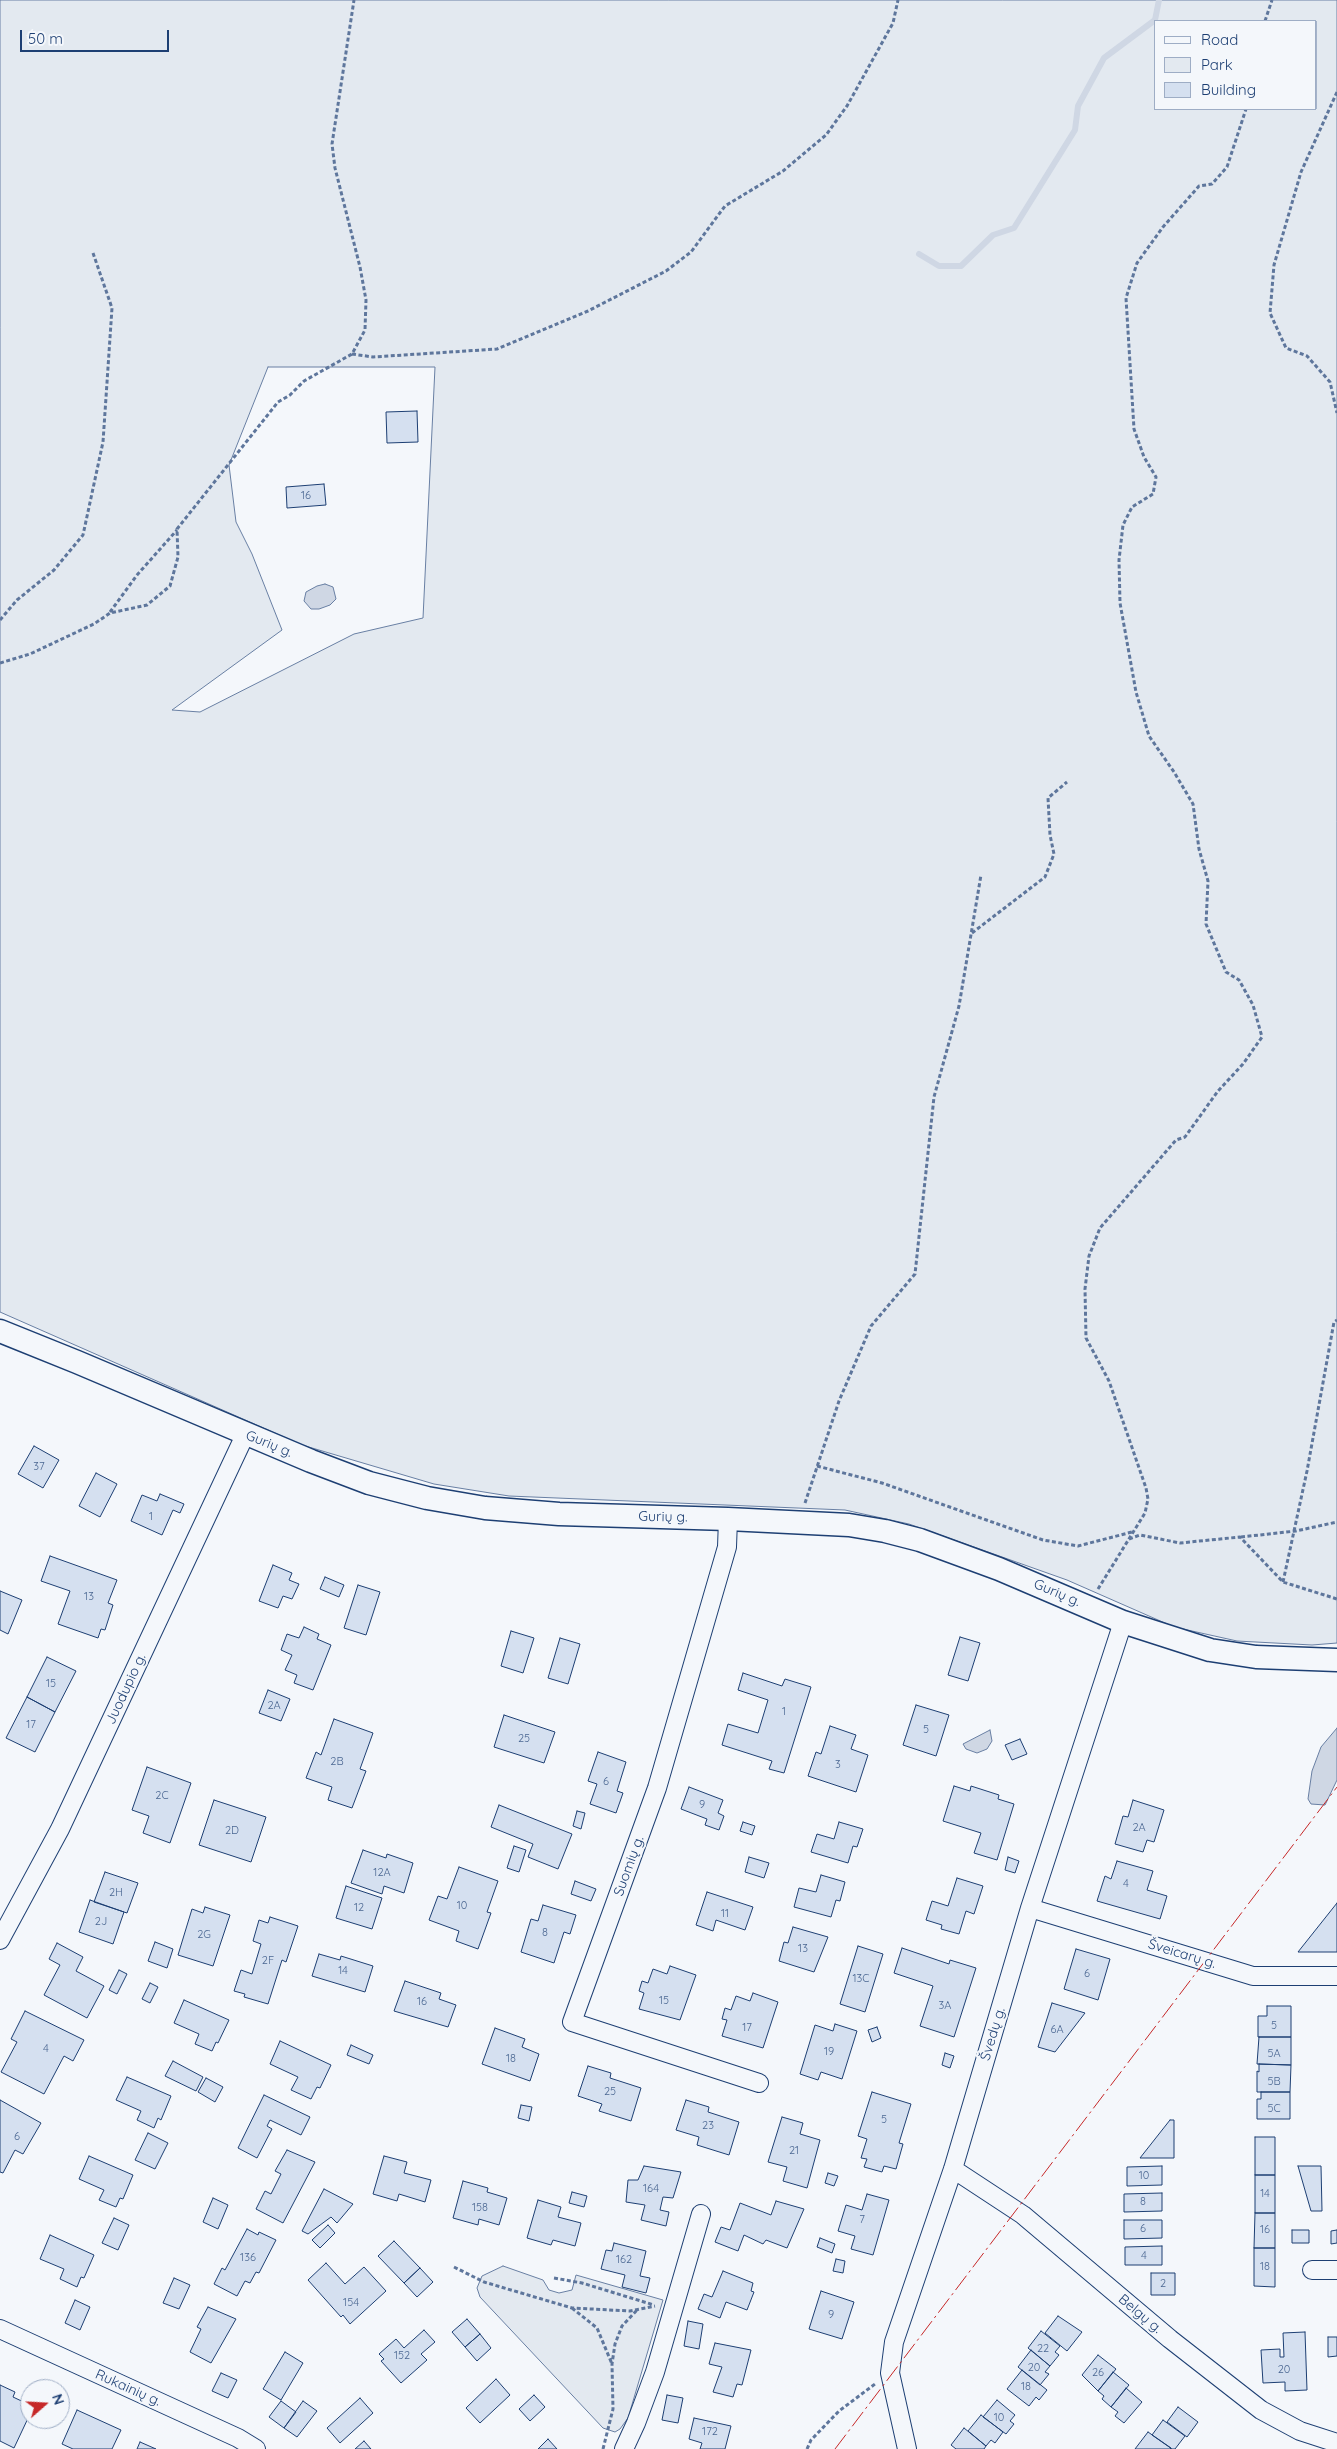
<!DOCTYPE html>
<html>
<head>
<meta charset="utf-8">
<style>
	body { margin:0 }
	#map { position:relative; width:1337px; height:2449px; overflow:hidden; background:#f4f7fb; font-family:Quicksand,sans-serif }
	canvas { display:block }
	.legend { position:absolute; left:1154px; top:20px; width:162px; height:90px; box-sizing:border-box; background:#f4f7fb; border:1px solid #9eadc5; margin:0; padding:6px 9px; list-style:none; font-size:15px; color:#1d3f73 }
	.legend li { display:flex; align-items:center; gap:10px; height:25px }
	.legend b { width:25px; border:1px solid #9eadc5 }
	.north { position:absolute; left:20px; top:2379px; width:50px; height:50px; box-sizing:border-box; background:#f4f7fb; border:1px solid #9eadc5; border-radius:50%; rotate:71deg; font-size:14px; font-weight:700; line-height:20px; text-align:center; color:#1d3f73 }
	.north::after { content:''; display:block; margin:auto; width:18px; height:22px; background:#c62828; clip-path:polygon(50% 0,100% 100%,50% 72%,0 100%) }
	.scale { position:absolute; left:20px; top:30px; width:149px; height:22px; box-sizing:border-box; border:2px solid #1d3f73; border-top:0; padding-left:6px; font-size:15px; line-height:18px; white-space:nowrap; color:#1d3f73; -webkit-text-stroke:4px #f4f7fb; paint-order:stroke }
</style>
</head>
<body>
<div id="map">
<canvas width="1337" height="2449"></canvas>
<ul class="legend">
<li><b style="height:6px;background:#f4f7fb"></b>Road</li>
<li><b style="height:14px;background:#e3e9f0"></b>Park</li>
<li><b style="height:14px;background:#d5e0f0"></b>Building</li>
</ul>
<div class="north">N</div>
<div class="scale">50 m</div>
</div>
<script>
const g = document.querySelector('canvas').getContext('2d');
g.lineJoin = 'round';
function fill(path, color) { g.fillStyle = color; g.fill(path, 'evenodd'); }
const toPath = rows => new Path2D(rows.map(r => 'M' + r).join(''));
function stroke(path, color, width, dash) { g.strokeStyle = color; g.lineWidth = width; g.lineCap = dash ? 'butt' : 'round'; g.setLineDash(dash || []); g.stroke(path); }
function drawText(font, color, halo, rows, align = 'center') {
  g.font = font + ' Quicksand,sans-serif'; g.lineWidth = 4; g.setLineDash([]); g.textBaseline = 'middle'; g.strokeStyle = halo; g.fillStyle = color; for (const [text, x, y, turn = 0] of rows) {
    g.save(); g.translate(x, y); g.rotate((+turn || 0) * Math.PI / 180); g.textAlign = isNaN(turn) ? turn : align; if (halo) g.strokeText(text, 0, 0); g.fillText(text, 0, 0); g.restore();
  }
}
const green = toPath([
	[0,0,1337,0,1337,1643,1312,1645,1237,1641,1174,1627,1067,1580,909,1524,845,1510,509,1496,434,1484,302,1445,0,1312,0,0],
	[1156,21,1316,21,1316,109,1156,109,1156,21],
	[268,367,435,367,423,618,354,634,200,712,172,710,282,630,252,554,236,522,229,465,268,367],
	[503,2266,543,2280,549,2290,559,2293,572,2290,576,2275,663,2300,628,2418,620,2429,615,2432,603,2428,480,2297,477,2288,482,2276,503,2266]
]);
const water = toPath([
	[325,584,333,587,336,599,330,605,319,609,311,609,304,601,306,592,317,586,325,584],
	[1337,1728,1337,1780,1325,1805,1311,1804,1308,1799,1312,1771,1321,1747,1337,1728],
	[990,1730,992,1741,987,1749,977,1753,966,1749,963,1744,990,1730]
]);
const stream = toPath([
	[919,254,939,266,961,266,993,235,1014,228,1075,130,1078,106,1104,58,1155,20,1159,0]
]);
const building = toPath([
	[417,411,418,442,387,443,386,412,417,411],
	[324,484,326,505,287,508,286,487,324,484],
	[34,1446,59,1460,43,1488,18,1474,34,1446],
	[96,1473,117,1484,100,1517,79,1506,96,1473],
	[160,1494,184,1504,180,1513,173,1510,162,1535,131,1521,142,1495,157,1501,160,1494],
	[50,1556,117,1580,108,1603,113,1605,105,1630,101,1629,98,1638,58,1624,70,1591,41,1581,50,1556],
	[273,1565,292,1573,289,1580,299,1584,292,1599,283,1596,278,1608,259,1601,273,1565],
	[325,1577,344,1585,339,1597,320,1589,325,1577],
	[358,1585,380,1592,366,1635,344,1628,358,1585],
	[0,1591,22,1600,8,1634,0,1630,0,1591],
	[304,1627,319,1634,317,1639,331,1645,313,1690,294,1683,297,1675,285,1670,292,1655,281,1650,287,1634,299,1638,304,1627],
	[511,1631,534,1638,523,1673,501,1666,511,1631],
	[960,1637,980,1643,968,1681,948,1675,960,1637],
	[560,1638,580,1644,568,1684,548,1678,560,1638],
	[47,1657,76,1671,55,1712,27,1697,47,1657],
	[743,1673,782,1686,785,1679,811,1687,784,1773,769,1769,772,1761,722,1745,728,1724,758,1733,768,1700,738,1690,743,1673],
	[268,1690,290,1699,281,1721,259,1713,268,1690],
	[27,1697,55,1712,35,1752,6,1738,27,1697],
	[916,1705,949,1715,936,1756,903,1745,916,1705],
	[504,1715,555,1732,544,1763,494,1747,504,1715],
	[334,1719,373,1733,360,1769,366,1771,352,1808,328,1800,332,1787,306,1778,316,1752,321,1755,334,1719],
	[830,1726,856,1735,851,1749,868,1755,856,1792,808,1776,816,1752,821,1754,830,1726],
	[1020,1739,1027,1754,1012,1760,1005,1745,1020,1739],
	[598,1752,626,1762,617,1791,623,1793,616,1813,590,1804,597,1784,588,1781,598,1752],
	[147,1767,191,1783,170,1843,143,1833,149,1816,132,1810,147,1767],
	[954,1786,970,1791,971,1786,999,1795,998,1799,1014,1804,997,1860,974,1853,981,1833,943,1821,954,1786],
	[689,1787,723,1800,718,1813,724,1816,719,1830,705,1825,707,1819,681,1809,689,1787],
	[214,1800,266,1817,251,1862,199,1845,214,1800],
	[1133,1800,1164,1810,1154,1842,1147,1840,1143,1852,1115,1844,1123,1816,1128,1817,1133,1800],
	[499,1805,572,1834,558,1869,528,1857,533,1844,491,1827,499,1805],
	[577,1811,585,1813,581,1829,573,1826,577,1811],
	[743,1822,755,1826,752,1835,740,1831,743,1822],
	[839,1822,863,1829,857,1847,853,1846,848,1863,811,1852,817,1834,834,1839,839,1822],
	[514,1846,526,1850,519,1872,507,1868,514,1846],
	[363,1850,386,1858,387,1854,413,1863,404,1893,384,1886,382,1894,351,1883,363,1850],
	[749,1857,769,1863,764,1878,745,1872,749,1857],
	[1008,1857,1019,1861,1015,1873,1005,1870,1008,1857],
	[1117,1861,1153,1871,1147,1890,1167,1896,1160,1919,1097,1901,1105,1876,1111,1879,1117,1861],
	[459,1867,498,1881,487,1912,491,1913,478,1949,456,1941,459,1931,429,1920,438,1896,447,1899,459,1867],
	[105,1872,138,1883,127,1913,94,1902,105,1872],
	[821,1875,845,1882,840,1901,836,1900,831,1917,794,1907,799,1888,816,1892,821,1875],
	[957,1878,983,1886,974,1914,966,1911,959,1934,941,1929,942,1925,926,1920,932,1901,948,1906,957,1878],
	[575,1881,596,1889,591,1901,571,1894,575,1881],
	[346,1886,382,1898,372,1929,336,1918,346,1886],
	[707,1892,753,1907,745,1930,716,1920,713,1931,696,1925,707,1892],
	[90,1900,124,1912,113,1944,79,1932,90,1900],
	[1337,1903,1337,1952,1298,1952,1337,1903],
	[543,1905,576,1915,570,1934,564,1932,554,1963,521,1952,531,1919,538,1921,543,1905],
	[205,1907,230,1915,213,1966,178,1955,192,1909,203,1913,205,1907],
	[270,1917,298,1926,286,1962,282,1960,268,2004,244,1997,245,1994,234,1991,241,1970,252,1974,261,1944,253,1941,259,1920,268,1923,270,1917],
	[793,1927,828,1937,814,1972,779,1961,784,1942,788,1943,793,1927],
	[155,1942,173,1949,167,1968,148,1961,155,1942],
	[57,1943,83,1957,76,1971,104,1986,87,2018,44,1995,60,1965,49,1959,57,1943],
	[858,1946,883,1954,865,2012,840,2004,858,1946],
	[902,1948,949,1964,950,1960,976,1968,954,2037,920,2026,933,1986,894,1973,902,1948],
	[1076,1949,1110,1959,1098,2000,1064,1989,1076,1949],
	[319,1954,340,1960,341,1956,373,1966,365,1992,312,1976,319,1954],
	[670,1966,696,1975,680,2020,639,2009,644,1993,639,1991,642,1981,648,1983,653,1969,667,1974,670,1966],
	[119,1970,127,1974,117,1994,109,1990,119,1970],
	[405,1981,441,1993,439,1999,456,2005,448,2027,394,2011,405,1981],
	[150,1983,158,1987,150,2003,142,1999,150,1983],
	[753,1993,778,2002,763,2048,722,2036,727,2020,722,2019,725,2008,731,2010,736,1996,750,2001,753,1993],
	[184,2000,229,2020,218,2043,216,2042,212,2051,195,2044,199,2034,174,2023,184,2000],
	[1052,2003,1085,2013,1055,2052,1038,2047,1052,2003],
	[1267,2006,1291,2006,1291,2037,1258,2037,1258,2016,1267,2016,1267,2006],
	[25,2011,84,2040,73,2061,64,2056,44,2094,1,2072,17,2042,11,2039,25,2011],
	[835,2024,857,2031,842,2079,821,2072,818,2080,800,2074,815,2025,833,2031,835,2024],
	[877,2027,881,2038,872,2042,868,2030,877,2027],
	[495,2028,525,2039,522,2047,539,2054,530,2081,482,2064,495,2028],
	[1259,2037,1291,2037,1291,2065,1257,2064,1259,2037],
	[280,2041,331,2065,320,2088,317,2087,311,2099,291,2090,298,2077,270,2064,280,2041],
	[351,2045,373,2055,369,2064,347,2055,351,2045],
	[945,2053,954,2056,950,2068,942,2065,945,2053],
	[173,2061,203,2077,196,2091,165,2076,173,2061],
	[1259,2064,1291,2065,1290,2092,1257,2092,1257,2071,1259,2072,1259,2064],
	[588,2066,611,2073,610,2078,641,2088,631,2121,599,2111,602,2104,578,2096,588,2066],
	[127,2077,171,2096,161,2120,158,2118,154,2128,137,2120,141,2111,116,2100,127,2077],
	[206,2078,223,2087,215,2102,198,2092,206,2078],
	[872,2092,911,2104,899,2143,903,2144,896,2169,884,2166,882,2172,864,2167,867,2159,861,2158,867,2139,858,2136,872,2092],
	[1261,2092,1290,2092,1290,2119,1257,2119,1257,2099,1261,2099,1261,2092],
	[264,2095,310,2117,301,2135,270,2120,267,2126,272,2129,257,2158,238,2148,264,2095],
	[0,2100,41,2123,23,2154,15,2150,3,2173,0,2172,0,2100],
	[686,2100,709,2107,708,2112,739,2122,729,2155,697,2145,699,2137,676,2130,686,2100],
	[521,2105,532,2107,529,2121,518,2118,521,2105],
	[782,2117,803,2123,800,2134,820,2140,807,2188,783,2181,787,2167,768,2162,782,2117],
	[1170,2120,1174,2120,1174,2158,1140,2158,1170,2120],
	[148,2133,168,2143,155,2169,135,2160,148,2133],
	[1255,2137,1275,2137,1275,2175,1255,2175,1255,2137],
	[287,2150,315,2162,283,2223,256,2209,265,2191,271,2194,281,2174,275,2171,287,2150],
	[89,2156,133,2175,123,2199,120,2198,116,2207,99,2200,104,2190,79,2179,89,2156],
	[384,2156,407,2162,404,2173,431,2180,425,2202,399,2194,397,2201,373,2194,384,2156],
	[644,2166,681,2172,673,2198,663,2197,660,2210,669,2212,666,2226,641,2220,645,2205,626,2202,628,2180,638,2180,644,2166],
	[1162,2166,1162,2185,1127,2186,1127,2167,1162,2166],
	[1298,2166,1321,2166,1322,2211,1311,2211,1298,2166],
	[828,2173,838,2176,834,2186,825,2183,828,2173],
	[1255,2175,1275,2175,1275,2213,1255,2213,1255,2175],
	[463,2181,488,2188,487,2192,507,2198,499,2225,479,2219,478,2225,453,2218,463,2181],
	[324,2189,353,2204,337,2223,331,2217,308,2234,302,2231,324,2189],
	[572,2192,587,2196,584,2207,569,2203,572,2192],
	[1162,2193,1162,2211,1124,2212,1124,2194,1162,2193],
	[867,2194,889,2200,873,2255,851,2249,855,2236,838,2231,846,2205,862,2210,867,2194],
	[213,2198,228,2205,218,2229,203,2222,213,2198],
	[538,2200,561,2207,558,2217,581,2223,575,2246,553,2240,551,2245,527,2238,538,2200],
	[776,2201,804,2209,787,2248,766,2240,763,2244,744,2235,738,2251,715,2242,721,2227,730,2230,740,2203,771,2215,776,2201],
	[1255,2213,1275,2213,1275,2248,1254,2248,1255,2213],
	[114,2218,129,2225,118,2250,102,2243,114,2218],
	[1124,2220,1162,2220,1162,2238,1124,2239,1124,2220],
	[328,2225,335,2233,320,2248,312,2240,328,2225],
	[247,2229,258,2235,259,2232,276,2240,259,2273,256,2272,250,2283,245,2281,237,2296,214,2284,222,2268,225,2270,247,2229],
	[1292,2230,1309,2230,1309,2243,1292,2243,1292,2230],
	[1337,2230,1337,2243,1331,2244,1331,2231,1337,2230],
	[50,2235,94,2255,84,2278,81,2277,77,2287,60,2279,64,2269,40,2259,50,2235],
	[820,2238,835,2244,832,2253,817,2247,820,2238],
	[394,2241,420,2268,404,2283,378,2256,394,2241],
	[614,2243,646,2251,640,2276,650,2278,646,2293,622,2287,625,2275,601,2269,606,2250,612,2251,614,2243],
	[1162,2246,1162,2265,1125,2265,1125,2247,1162,2246],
	[1254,2248,1275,2248,1275,2287,1254,2286,1254,2248],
	[836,2259,845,2261,843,2273,833,2271,836,2259],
	[326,2263,345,2284,364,2267,386,2291,350,2324,343,2315,341,2317,308,2280,326,2263],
	[420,2268,433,2282,417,2297,404,2283,420,2268],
	[723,2271,753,2283,751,2291,754,2292,747,2310,726,2302,720,2318,698,2309,704,2294,712,2297,723,2271],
	[1151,2273,1175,2273,1175,2295,1151,2295,1151,2273],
	[174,2278,190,2285,179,2309,163,2303,174,2278],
	[821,2291,854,2302,842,2339,809,2329,821,2291],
	[75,2300,90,2307,80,2330,65,2323,75,2300],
	[208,2307,236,2319,211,2363,190,2352,201,2329,197,2327,208,2307],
	[1058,2316,1082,2332,1067,2351,1045,2333,1058,2316],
	[467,2319,480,2334,465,2347,452,2332,467,2319],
	[688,2321,703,2324,699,2349,684,2346,688,2321],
	[424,2330,435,2342,421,2354,427,2360,401,2383,381,2361,384,2359,379,2354,396,2339,404,2348,424,2330],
	[1041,2331,1060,2346,1055,2352,1059,2355,1050,2366,1028,2348,1041,2331],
	[1305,2332,1307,2390,1285,2391,1285,2382,1263,2383,1261,2350,1280,2349,1280,2357,1284,2357,1283,2333,1305,2332],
	[480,2334,491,2348,477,2361,465,2347,480,2334],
	[1328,2337,1337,2337,1337,2356,1328,2357,1328,2337],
	[715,2343,751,2350,742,2385,737,2384,733,2397,713,2392,722,2367,709,2364,715,2343],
	[1031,2350,1050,2366,1045,2372,1049,2374,1040,2385,1018,2367,1031,2350],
	[285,2352,303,2363,281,2400,263,2389,285,2352],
	[1098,2355,1116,2369,1098,2391,1082,2375,1098,2355],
	[1022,2370,1047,2390,1039,2400,1036,2397,1029,2406,1007,2389,1022,2370],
	[1113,2372,1129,2385,1111,2407,1102,2399,1104,2396,1098,2391,1113,2372],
	[221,2373,237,2380,228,2398,212,2391,221,2373],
	[496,2379,510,2395,480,2423,466,2408,496,2379],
	[0,2385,15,2392,13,2397,30,2405,30,2414,14,2448,0,2441,0,2385],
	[1126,2388,1142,2402,1124,2423,1115,2416,1118,2412,1111,2407,1126,2388],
	[534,2395,545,2407,530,2421,519,2409,534,2395],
	[667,2395,683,2398,678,2423,662,2420,667,2395],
	[360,2398,373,2413,340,2443,327,2428,360,2398],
	[997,2400,1015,2415,1010,2421,1014,2424,1006,2434,983,2417,997,2400],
	[281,2401,296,2412,284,2428,269,2417,281,2401],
	[303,2401,317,2411,297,2437,284,2428,303,2401],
	[1178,2407,1198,2422,1187,2437,1167,2422,1178,2407],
	[77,2410,121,2430,112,2449,73,2449,62,2444,77,2410],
	[981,2415,1003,2432,995,2443,991,2440,986,2446,968,2431,981,2415],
	[694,2418,731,2426,725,2449,700,2449,702,2443,689,2439,694,2418],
	[1163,2420,1185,2436,1175,2449,1172,2449,1152,2435,1163,2420],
	[964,2428,986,2446,984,2449,956,2449,951,2445,964,2428],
	[1148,2432,1171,2448,1170,2449,1135,2449,1148,2432],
	[548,2439,557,2449,538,2449,548,2439],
	[364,2441,371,2449,355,2449,364,2441],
	[140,2442,156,2449,137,2449,140,2442]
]);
const path = toPath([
	[1265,21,1272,0],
	[1337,92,1301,172,1274,265,1270,313,1286,348,1307,356,1330,382,1337,413],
	[352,354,373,357,497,349,588,311,666,271,691,252,725,206,783,171,826,135,847,106,893,23,898,0],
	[110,612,137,575,177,530],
	[0,620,17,600,54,570,83,535,103,442,112,308,93,253],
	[0,663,30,654,94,624,110,613,147,605,170,586,178,557,177,529,278,402,290,395,304,381,352,354,365,330,366,300,360,267,335,168,332,144,354,0],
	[972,933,1045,877,1054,854,1050,835,1048,798,1067,782],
	[817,1466,882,1483,1043,1540,1078,1546,1132,1532],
	[805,1503,839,1401,871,1326,915,1274,934,1097,959,1006,981,875],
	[1241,1537,1296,1531,1337,1522],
	[1129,1539,1140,1535,1180,1543,1240,1537,1283,1582,1337,1599],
	[1283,1582,1307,1471,1334,1322,1337,1320],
	[1098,1589,1145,1513,1148,1499,1146,1488,1109,1381,1086,1338,1085,1289,1089,1256,1100,1228,1176,1140,1185,1137,1218,1091,1243,1064,1262,1037,1253,1005,1239,980,1226,972,1206,924,1208,881,1199,849,1193,804,1174,772,1149,736,1136,692,1120,603,1119,560,1123,525,1132,507,1153,494,1156,477,1144,457,1134,429,1126,298,1137,263,1163,227,1199,186,1212,184,1227,167,1246,109],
	[454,2267,484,2282,572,2308,630,2311,655,2306],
	[554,2278,582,2283,654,2305],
	[572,2308,597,2328,612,2364],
	[603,2449,613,2409,612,2364,615,2344,622,2326,638,2309],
	[807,2449,811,2440,839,2411,875,2384]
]);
const minor = toPath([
	[728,1519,727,1547,657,1788,572,2022,759,2083],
	[1030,1908,1253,1976,1337,1976],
	[0,1940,60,1829,245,1435],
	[953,2169,1023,2215,1170,2339,1261,2410,1300,2431,1337,2443],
	[1312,2270,1337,2270],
	[0,2329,238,2438,256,2449],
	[624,2449,636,2423,655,2372,701,2214],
	[907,2449,890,2373,894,2342,953,2169,1030,1908,1123,1622]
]);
const tertiary = toPath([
	[0,1331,77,1362,311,1461,369,1483,427,1498,485,1508,559,1514,728,1519,849,1525,885,1531,920,1540,999,1569,1123,1622,1210,1650,1256,1657,1337,1660]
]);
const power = toPath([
	[835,2449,1337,1787]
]);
const numberNames = [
	["16",306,496],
	["37",39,1467],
	["1",151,1517],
	["13",89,1597],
	["15",51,1684],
	["2A",274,1706],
	["1",784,1712],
	["17",31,1725],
	["5",926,1730],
	["25",524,1739],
	["2B",337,1762],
	["3",838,1765],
	["6",606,1782],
	["2C",162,1796],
	["9",702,1805],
	["2A",1139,1828],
	["2D",232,1831],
	["12A",382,1873],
	["4",1126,1884],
	["2H",116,1893],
	["10",462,1906],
	["12",359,1908],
	["11",725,1914],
	["2J",101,1922],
	["8",545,1933],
	["2G",204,1935],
	["13",803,1949],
	["2F",268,1961],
	["14",343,1971],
	["6",1087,1974],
	["13C",861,1979],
	["15",664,2001],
	["16",422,2002],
	["3A",945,2006],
	["5",1274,2026],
	["17",747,2028],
	["6A",1057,2030],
	["4",46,2049],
	["19",829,2052],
	["5A",1274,2054],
	["18",511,2059],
	["5B",1274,2082],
	["25",610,2092],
	["5C",1274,2109],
	["5",884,2120],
	["23",708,2126],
	["6",17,2137],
	["21",794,2151],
	["10",1144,2176],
	["164",651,2189],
	["14",1265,2194],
	["8",1143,2202],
	["158",480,2208],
	["7",862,2220],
	["6",1143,2229],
	["16",1265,2230],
	["4",1144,2256],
	["136",248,2258],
	["162",624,2260],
	["18",1265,2267],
	["2",1163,2284],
	["154",351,2303],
	["9",831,2315],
	["22",1043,2349],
	["152",402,2356],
	["20",1034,2368],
	["20",1284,2370],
	["26",1098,2373],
	["18",1026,2387],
	["10",999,2418],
	["172",710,2432]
];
const streetNames = [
	["Gurių g.",269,1444,22],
	["Gurių g.",663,1517,1],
	["Gurių g.",1057,1593,23],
	["Juodupio g.",126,1689,-65],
	["Suomių g.",629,1866,-70],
	["Šveicarų g.",1182,1954,17],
	["Švedų g.",993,2034,-73],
	["Belgų g.",1140,2314,40],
	["Rukainių g.",128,2388,24]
];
fill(green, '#e3e9f0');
stroke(green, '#687fa3', 1);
fill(water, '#cfd7e4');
stroke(water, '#687fa3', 1);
stroke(stream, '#cfd7e4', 6);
fill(building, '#d5e0f0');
stroke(building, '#1d3f73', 1);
stroke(minor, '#1d3f73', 20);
stroke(tertiary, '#1d3f73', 25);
stroke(path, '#5e769c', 3, [4, 2.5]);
stroke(minor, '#f4f7fb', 18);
stroke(tertiary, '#f4f7fb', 22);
stroke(power, '#c62828', 1, [18, 4, 2.5, 4]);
drawText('11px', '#4b6792', null, numberNames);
drawText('14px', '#1d3f73', '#f4f7fb', streetNames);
</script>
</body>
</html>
